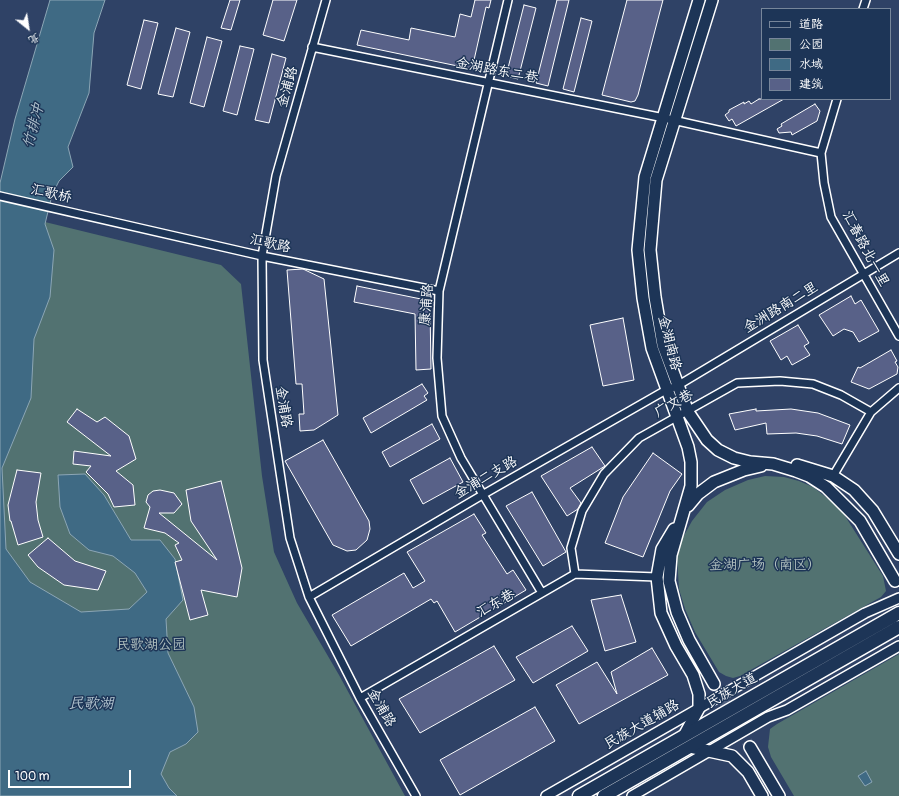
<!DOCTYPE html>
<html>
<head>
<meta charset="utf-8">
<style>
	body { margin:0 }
	#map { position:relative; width:899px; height:796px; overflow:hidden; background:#2f4266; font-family:Pangolin,"LXGW WenKai TC",sans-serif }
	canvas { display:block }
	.legend { position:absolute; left:761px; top:8px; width:130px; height:92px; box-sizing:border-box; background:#1d3557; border:1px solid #77869a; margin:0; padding:5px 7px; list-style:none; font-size:12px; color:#fff }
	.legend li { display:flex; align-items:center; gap:8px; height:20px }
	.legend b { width:20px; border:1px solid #77869a }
	.north { position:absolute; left:8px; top:8px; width:40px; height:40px; -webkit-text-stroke:3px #1d3557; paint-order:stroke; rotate:150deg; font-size:11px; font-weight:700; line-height:16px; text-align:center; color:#fff }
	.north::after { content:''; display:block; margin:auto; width:14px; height:18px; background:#fff; clip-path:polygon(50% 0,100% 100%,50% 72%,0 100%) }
	.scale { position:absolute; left:8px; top:770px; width:123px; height:18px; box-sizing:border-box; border:2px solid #fff; border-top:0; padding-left:5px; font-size:12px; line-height:14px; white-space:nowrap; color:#fff; -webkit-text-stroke:3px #1d3557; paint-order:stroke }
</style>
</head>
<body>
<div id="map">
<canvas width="899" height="796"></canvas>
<ul class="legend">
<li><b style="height:5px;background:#1d3557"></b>道路</li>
<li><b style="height:11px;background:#527271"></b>公园</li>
<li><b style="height:11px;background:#3f6a84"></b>水域</li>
<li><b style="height:11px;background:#586188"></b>建筑</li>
</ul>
<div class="north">北</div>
<div class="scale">100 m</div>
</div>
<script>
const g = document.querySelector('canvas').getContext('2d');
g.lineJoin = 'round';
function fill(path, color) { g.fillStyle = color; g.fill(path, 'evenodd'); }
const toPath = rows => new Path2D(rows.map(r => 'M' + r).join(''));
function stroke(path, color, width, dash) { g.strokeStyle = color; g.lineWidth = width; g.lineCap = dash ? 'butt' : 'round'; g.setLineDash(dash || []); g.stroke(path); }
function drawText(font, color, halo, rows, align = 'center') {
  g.font = font + ' Pangolin,"LXGW WenKai TC",sans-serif'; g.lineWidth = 3; g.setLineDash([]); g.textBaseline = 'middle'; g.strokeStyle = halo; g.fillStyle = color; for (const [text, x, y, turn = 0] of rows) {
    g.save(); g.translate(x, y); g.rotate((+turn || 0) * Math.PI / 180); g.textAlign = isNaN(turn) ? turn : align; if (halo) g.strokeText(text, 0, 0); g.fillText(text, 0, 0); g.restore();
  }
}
const green = toPath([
	[0,211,221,265,241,284,262,476,274,552,297,603,339,675,405,796,0,796],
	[765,476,784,477,799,481,813,487,840,508,883,576,886,591,881,597,740,676,733,678,726,676,719,672,695,632,685,609,679,589,677,557,682,539,692,521,707,502,725,490,748,480],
	[899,654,899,796,794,796,771,757,768,747,770,729,777,724]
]);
const water = toPath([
	[50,0,105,0,94,33,89,93,68,147,73,167,59,181,52,195,45,224,54,250,50,297,34,339,31,398,2,468,6,549,30,582,81,612,129,609,147,592,135,573,113,556,89,550,70,534,60,507,58,475,85,474,104,495,131,540,160,540,175,559,183,600,166,619,168,653,194,707,198,732,186,744,170,752,161,774,169,788,177,796,0,796,0,183,15,119,50,0],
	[866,771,872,782,865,786,858,776,866,771]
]);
const building = toPath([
	[230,0,240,0,231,30,221,28,230,0],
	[273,0,297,0,284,41,263,35,273,0],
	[475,0,491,0,489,8,486,7,472,69,357,45,361,30,409,40,411,28,455,37,460,14,471,17,475,0],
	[557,0,569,0,548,86,536,83,557,0],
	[627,0,663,0,638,95,635,101,631,102,602,95,627,0],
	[524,5,536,8,518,79,506,76,524,5],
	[581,18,592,21,574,92,563,89,581,18],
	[144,20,158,23,141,89,127,85,144,20],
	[176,28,190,32,173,97,158,94,176,28],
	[207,37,222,41,204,107,190,103,207,37],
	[240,46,254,49,237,115,223,111,240,46],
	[272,54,286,58,269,123,255,120,272,54],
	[759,99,784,99,736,126,732,119,729,121,725,115,729,112,729,110,744,102,744,104,749,101,751,104,759,99],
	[815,104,820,111,817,121,792,135,791,132,779,133,777,129,782,126,781,124,815,104],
	[303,269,324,279,338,415,314,430,300,431,299,414,304,414,302,384,296,384,287,270,303,269],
	[357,286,421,299,430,308,431,369,416,370,415,314,354,302,357,286],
	[851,296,855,304,861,300,879,331,859,342,853,332,844,329,833,336,819,315,851,296],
	[623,318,634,380,603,386,590,325,623,318],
	[798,325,809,343,804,346,810,355,792,365,787,356,781,360,770,341,798,325],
	[891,350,897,361,895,362,898,367,897,374,869,389,851,382,858,367,860,368,891,350],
	[422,384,428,393,424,396,427,400,371,433,363,418,422,384],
	[77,409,97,422,105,417,129,436,136,459,116,471,133,485,135,505,114,507,108,494,86,472,91,466,73,464,74,451,111,456,67,422,77,409],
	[756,409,756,411,791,409,818,413,850,425,842,444,817,436,796,433,767,434,766,423,735,430,729,414,756,409],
	[432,424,440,439,390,467,382,452,432,424],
	[323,440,369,521,370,529,367,540,356,550,347,551,333,545,285,461,323,440],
	[592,447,605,466,570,488,581,503,578,509,567,516,541,476,592,447],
	[653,453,682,474,670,491,643,557,605,543,623,497,653,453],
	[450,458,463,482,423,504,410,480,450,458],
	[17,470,41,473,36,502,38,520,43,537,18,545,11,521,10,521,8,505,17,470],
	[221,481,242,568,237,597,201,590,208,615,190,620,175,562,182,560,175,545,179,543,165,533,144,528,150,507,146,502,148,495,153,491,160,490,174,493,182,504,174,513,159,513,217,560,191,521,186,490,221,481],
	[532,492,566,552,543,566,506,506,532,492],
	[474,514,486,533,482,535,507,574,513,570,526,590,455,632,437,601,434,603,431,599,351,646,332,615,404,573,413,588,425,581,407,552,474,514],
	[48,538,75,561,106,571,98,590,64,585,38,567,28,555,48,538],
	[621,595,636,642,605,651,591,600,621,595],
	[572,626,588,651,533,683,516,657,572,626],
	[494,646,515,680,420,733,399,699,494,646],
	[652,648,668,675,579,724,556,685,597,662,617,694,611,672,652,648],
	[535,707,555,741,460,795,440,760,535,707]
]);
const secondaryTunnel = toPath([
	[714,684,750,747]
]);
const minor = toPath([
	[326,0,276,176,262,256,263,360,290,538,309,597,360,698,416,796],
	[508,0,439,291,437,358,442,416,461,458,542,593],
	[863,9,866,0],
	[312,47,664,118,821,153],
	[837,99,821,153,824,183,831,217,899,336],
	[0,196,262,256,439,291],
	[833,476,871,412,899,388],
	[575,574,571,548,582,511,604,474,639,438,737,383,780,381,813,384,841,395,871,412],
	[309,597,484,494,666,390,677,386,899,253],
	[360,698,575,574,657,577]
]);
const tertiary = toPath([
	[546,796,865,613,899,598],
	[632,796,768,717,787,710,899,646]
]);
const secondary = toPath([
	[699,0,645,177,638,250,643,298,652,348,688,447,691,462,691,486,671,555,669,581,677,612,689,640,714,684],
	[712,0,656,180,650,250,655,297,663,345,688,412,707,440,718,450,734,458,750,462,773,464,796,471,809,476,826,487,860,521,895,581],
	[797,465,833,476,854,490,873,511,899,554],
	[688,506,698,494,714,482,744,470,761,466],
	[674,529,662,549,657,577,661,613,676,646,693,675,699,694,699,708,684,736],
	[690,747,732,756,748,772,762,796],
	[750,747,779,796]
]);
const trunk = toPath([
	[579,796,899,613],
	[604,796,899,627]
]);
const streetNames = [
	["金湖路东二巷",497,71,11],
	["金浦路",288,87,-74],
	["汇歌桥",51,194,12],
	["汇歌路",270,244,12],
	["汇春路北一里",865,249,62],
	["康浦路",427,305,-85],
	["金洲路南二里",781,308,-31],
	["金湖南路",669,343,76],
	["广文巷",674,404,-29],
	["金浦路",283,407,81],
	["金浦二支路",486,478,-30],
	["汇东巷",496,604,-30],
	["民族大道",732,691,-30],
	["金浦路",381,708,60],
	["民族大道辅路",642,725,-30]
];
const parkNames = [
	["金湖广场（南区）",765,565],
	["民歌湖公园",151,645]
];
const waterNames = [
	["竹排冲",34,126,-75],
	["民歌湖",91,704]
];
fill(green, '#527271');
fill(water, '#3f6a84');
stroke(water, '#8ca6b5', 1);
fill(building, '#586188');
stroke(building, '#fff', 1);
stroke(secondaryTunnel, '#4e5e7d', 11, [11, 5.5]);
stroke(minor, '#fff', 10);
stroke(tertiary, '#fff', 12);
stroke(secondary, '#fff', 14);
stroke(trunk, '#fff', 15);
stroke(minor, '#1d3557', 7);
stroke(tertiary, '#1d3557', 9);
stroke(secondary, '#1d3557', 11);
stroke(trunk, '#1d3557', 12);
drawText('14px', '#fff', '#1d3557', streetNames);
drawText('14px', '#b1c0bf', '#1d3557', parkNames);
drawText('italic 15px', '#b2c3ce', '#1d3557', waterNames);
</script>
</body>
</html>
